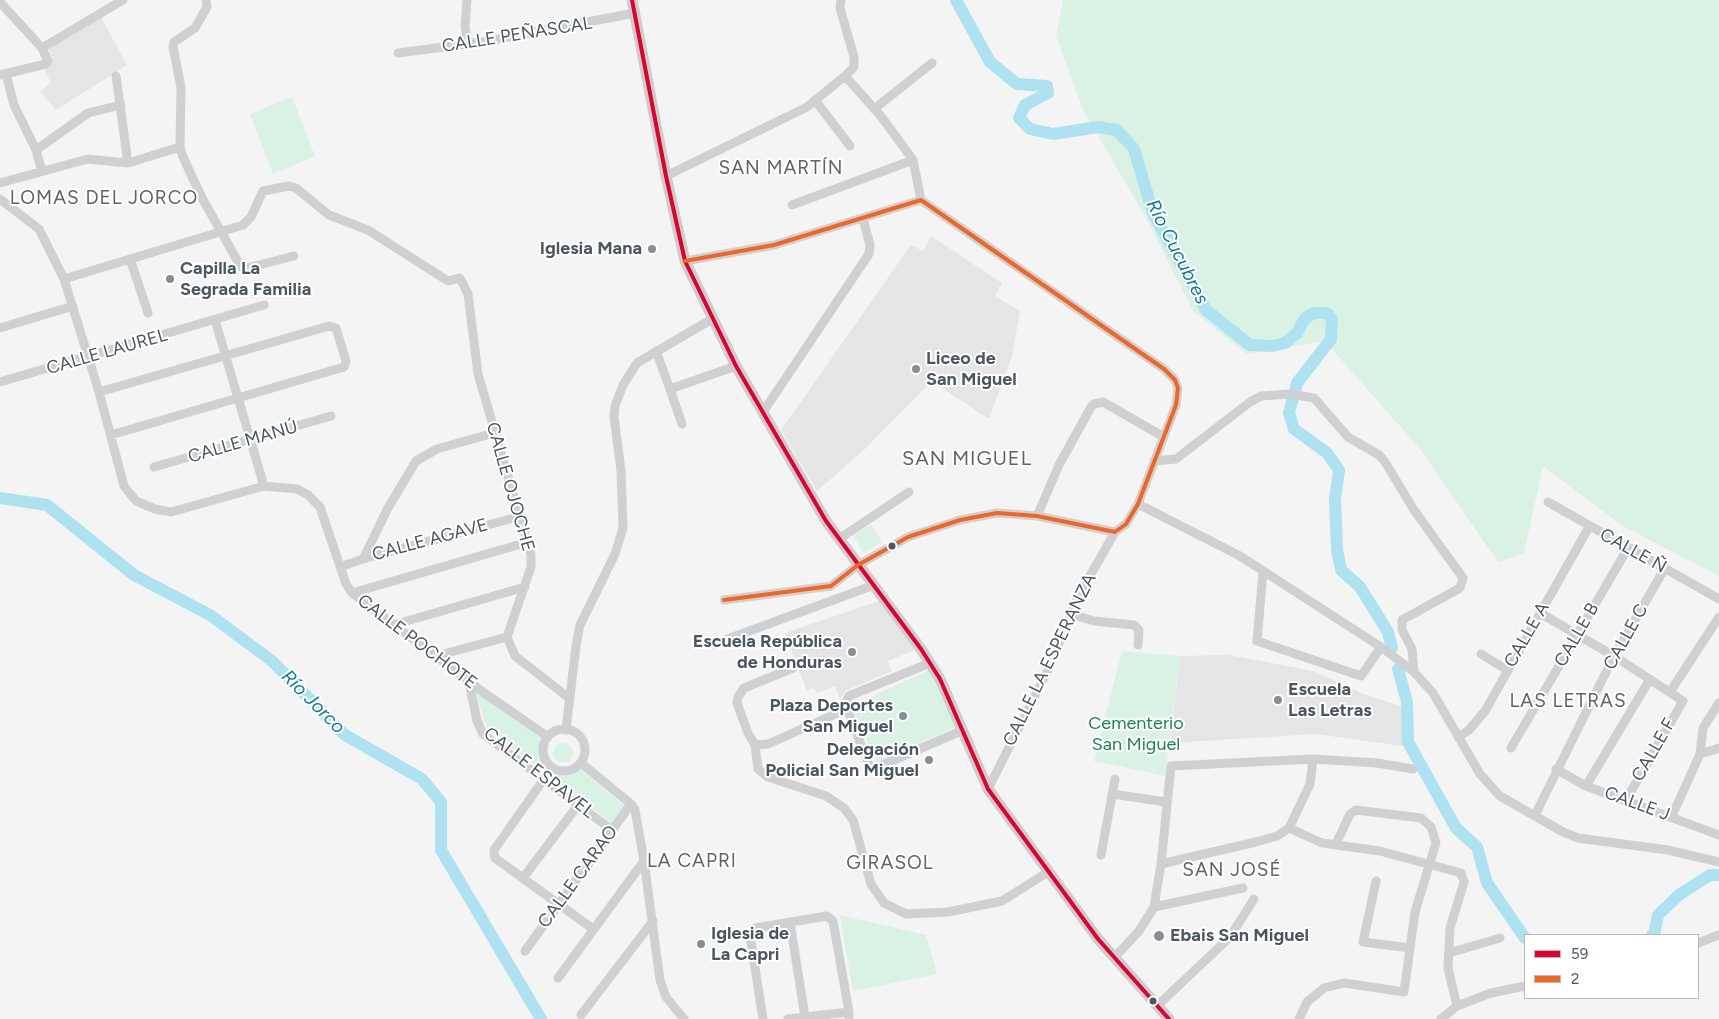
<!DOCTYPE html>
<html>
<head>
<meta charset="utf-8">
<style>
	body { margin:0 }
	#map { position:relative; width:1719px; height:1019px; overflow:hidden; background:#f4f4f4; font-family:Figtree,sans-serif }
	canvas { display:block }
	.legend { position:absolute; left:1524px; top:934px; width:175px; height:65px; box-sizing:border-box; background:#fff; border:1px solid #b7bbc0; margin:0; padding:6px 9px; list-style:none; font-size:15px; color:#4a5661 }
	.legend li { display:flex; align-items:center; gap:10px; height:25px }
	.legend b { width:25px; border:1px solid #b7bbc0 }
</style>
</head>
<body>
<div id="map">
<canvas width="1719" height="1019"></canvas>
<ul class="legend">
<li><b style="height:6px;background:#e4002b"></b>59</li>
<li><b style="height:6px;background:#f26522"></b>2</li>
</ul>
</div>
<script>
const g = document.querySelector('canvas').getContext('2d');
g.lineJoin = 'round';
function fill(path, color) { g.fillStyle = color; g.fill(path, 'evenodd'); }
const toPath = rows => new Path2D(rows.map(r => 'M' + r).join(''));
function stroke(path, color, width, dash) { g.strokeStyle = color; g.lineWidth = width; g.lineCap = dash ? 'butt' : 'round'; g.setLineDash(dash || []); g.stroke(path); }
function drawText(font, color, halo, rows, align = 'center') {
  g.font = font + ' Figtree,sans-serif'; g.lineWidth = 4; g.setLineDash([]); g.textBaseline = 'middle'; g.strokeStyle = halo; g.fillStyle = color; for (const [text, x, y, turn = 0] of rows) {
    g.save(); g.translate(x, y); g.rotate((+turn || 0) * Math.PI / 180); g.textAlign = isNaN(turn) ? turn : align; if (halo) g.strokeText(text, 0, 0); g.fillText(text, 0, 0); g.restore();
  }
}
const education = toPath([
	[101,17,127,65,56,110,40,92,51,83,44,69,53,62,49,49],
	[931,236,1002,283,995,296,1020,311,1012,356,989,419,932,381,865,449,817,491,781,430,911,245,923,251],
	[882,600,917,649,888,661,892,671,845,691,840,700,835,686,817,693,814,688,807,691,785,633],
	[1229,655,1314,671,1361,693,1403,707,1404,746,1315,734,1170,743,1180,656]
]);
const green = toPath([
	[1063,0,1719,0,1719,576,1621,525,1543,466,1524,553,1498,562,1420,449,1325,341,1247,354,1193,311,1146,218,1083,110,1056,36],
	[292,97,315,156,273,174,250,114],
	[871,524,882,542,864,553,853,536],
	[1122,651,1180,656,1165,776,1094,761],
	[929,670,955,727,877,762,851,706],
	[475,691,543,739,540,749,545,766,561,774,580,769,626,807,613,824,487,729],
	'553 753a10 10 0 1 1 20 0a10 10 0 1 1-20 0Z',
	[840,915,926,935,937,974,853,991]
]);
const river = toPath([
	[956,0,990,62,1017,84,1047,86,1048,93,1025,105,1019,118,1030,129,1053,134,1098,127,1117,130,1134,149,1153,213,1206,310,1250,345,1272,346,1285,343,1297,333,1305,318,1314,313,1327,313,1332,320,1331,339,1297,383,1295,391],
	[1293,398,1289,413,1294,429,1327,453,1339,470,1335,499,1337,550,1341,570,1360,587,1388,632,1392,648],
	[0,498,47,505,134,575,210,615,272,661,345,735,422,779,441,802,441,850,541,1019],
	[1398,669,1407,702,1408,742,1456,828,1477,847,1487,883,1525,938],
	[1652,935,1654,935,1658,915,1680,894,1710,875,1719,875]
]);
const minor = toPath([
	[206,0,207,7,195,28,174,42,173,47,181,87,180,147,183,157,202,198,241,267,247,268,294,256],
	[467,0,465,27,468,44],
	[0,2,42,48,48,61,46,64,0,75],
	[42,48,123,0],
	[398,53,482,42,635,13],
	[6,74,14,105,36,150,42,171],
	[116,76,128,163],
	[845,76,880,115,913,160,921,200],
	[815,100,850,146],
	[874,109,932,63],
	[36,150,88,113,121,105],
	[666,176,807,107,845,76,854,67,854,57,840,8,841,0],
	[0,183,88,159,128,163,180,147],
	[0,199,39,229,64,279,99,392,124,486,136,501,155,509,171,512,264,486,297,489,308,495,320,507,346,584,352,593,483,692,548,737],
	[792,205,913,160],
	[130,259,148,313],
	[685,261,774,245,921,200,1164,369,1175,380,1178,388,1176,405,1138,504,1126,524,1115,532,1037,516,997,513,960,520,908,537,858,565,831,586,724,600],
	[64,279,243,225,251,217,263,191,289,186,296,188,329,215,368,230,448,281,460,278,468,294,478,374,531,555,531,567,507,637,515,656,569,698],
	[215,320,264,486],
	[0,328,73,306],
	[656,351,670,389,736,366],
	[0,382,264,305],
	[670,389,682,424],
	[99,392,329,326,336,328,346,361,344,367,111,435],
	[763,412,869,254,870,245,863,219],
	[1154,461,1176,459,1250,402,1261,396,1290,394,1314,398,1348,437,1379,455,1385,462,1414,510,1463,578,1460,588,1402,620,1402,630,1412,649,1414,672],
	[154,467,331,416],
	[1548,502,1719,599],
	[1138,504,1240,556,1381,647,1414,672,1433,693,1480,774,1500,796,1563,832,1578,838,1668,850,1719,862],
	[1037,516,1059,465,1091,407,1094,404,1103,402,1164,437],
	[839,539,909,492],
	[363,559,388,508,416,461,437,449,494,433],
	[340,567,363,559,521,516],
	[1263,572,1257,641,1361,676,1381,647],
	[352,593,528,542],
	[1540,613,1614,656,1683,701,1626,800],
	[1071,614,1094,621,1134,625,1139,630,1138,645],
	[393,625,525,587],
	[714,644,874,585],
	[1481,654,1507,670],
	[436,656,507,637],
	[793,668,744,688,738,697,737,703,748,733,755,745,758,769,768,777,826,796,844,808,853,820,871,884,884,903,906,914,948,912,1002,901,1048,872],
	[469,682,477,721,483,734,612,830],
	[1670,692,1719,617],
	[847,709,871,770,961,731],
	'543 750a21 21 0 1 1 42 0a21 21 0 1 1-42 0Z',
	[566,730,576,646,580,625,615,554,623,528,621,471,614,417,615,406,623,385,637,363,712,319],
	[1458,737,1469,730,1485,711,1589,527],
	[755,745,768,744,847,709,845,704,849,696,930,663],
	[1511,748,1628,548],
	[1700,754,1719,748],
	[581,763,631,804,635,810,644,861,660,980,666,997,684,1019],
	[1556,769,1586,786,1719,835],
	[544,779,494,850,494,854,495,858,593,929],
	[1586,786,1650,679],
	[988,789,1047,672,1079,595,1115,532],
	[1112,794,1166,802],
	[1535,815,1614,656,1665,568],
	[1672,816,1700,754,1703,728,1719,703],
	[1289,828,1322,843,1380,851,1461,873,1464,882,1450,928,1448,968,1457,1006],
	[1289,828,1310,784,1313,759],
	[1101,855,1115,779],
	[1161,864,1256,842,1277,836,1289,828],
	[523,878,578,805],
	[1376,881,1363,942,1410,948],
	[1154,907,1243,888],
	[790,922,805,1017],
	[1698,943,1719,935],
	[525,951,631,804],
	[1449,953,1500,938],
	[1114,958,1139,931,1154,907,1161,864,1171,766,1313,759,1377,763,1413,769],
	[558,978,644,861],
	[1157,1006,1230,937,1254,899],
	[581,1015,653,921],
	[763,1019,750,936,752,932,755,928,827,916,833,921,849,1012],
	[788,1019,849,1012,849,1019],
	[1299,1019,1307,1002,1324,988,1344,983,1404,992,1415,912,1436,843,1431,827,1421,818,1356,810,1350,814,1336,844],
	[1441,1019,1457,1006,1491,993,1525,986]
]);
const major = toPath([
	[632,0,666,176,685,261,736,366,826,521,921,649,940,679,988,789,1098,939,1169,1019]
]);
const bus1 = toPath([
	[632,0,666,176,685,261,736,366,826,521,921,649,940,679,988,789,1098,939,1169,1019]
]);
const bus2 = toPath([
	[685,261,774,245,921,200,1164,369,1175,380,1178,388,1176,405,1138,504,1126,524,1115,532,1037,516,997,513,960,520,908,537,858,565,831,586,724,600]
]);
const markers = [
	[652,249,5,"#868d94"],
	[170,279,5,"#868d94"],
	[916,369,5,"#868d94"],
	[892,546,4.5,"#4a5661"],
	[852,652,5,"#868d94"],
	[1278,700,5,"#868d94"],
	[903,716,5,"#868d94"],
	[929,760,5,"#868d94"],
	[1159,936,6,"#868d94"],
	[701,944,5,"#868d94"],
	[1153,1001,4.5,"#4a5661"]
];
const streetNames = [
	["CALLE PEÑASCAL",517,35,-9],
	["CALLE LAUREL",107,352,-16],
	["CALLE MANÚ",243,442,-16],
	["CALLE OJOCHE",510,487,74],
	["CALLE AGAVE",430,540,-15],
	["CALLE Ñ",1633,551,29],
	["CALLE A",1527,635,-60],
	["CALLE B",1577,635,-60],
	["CALLE C",1626,637,-61],
	["CALLE POCHOTE",417,642,37],
	["CALLE LA ESPERANZA",1050,660,-64],
	["CALLE F",1654,750,-60],
	["CALLE ESPAVEL",539,773,38],
	["CALLE J",1637,804,20],
	["CALLE CARAO",578,877,-54]
];
const poiNames = [
	["Iglesia Mana",642,249,"right"],
	["Capilla La",180,269],
	["Segrada Familia",180,290],
	["Liceo de",926,359],
	["San Miguel",926,380],
	["Escuela República",842,642,"right"],
	["de Honduras",842,663,"right"],
	["Escuela",1288,690],
	["Las Letras",1288,711],
	["Plaza Deportes",893,706,"right"],
	["San Miguel",893,727,"right"],
	["Delegación",919,750,"right"],
	["Policial San Miguel",919,771,"right"],
	["Iglesia de",711,934],
	["La Capri",711,955],
	["Ebais San Miguel",1170,936]
];
const parkNames = [
	["Cementerio",1136,724],
	["San Miguel",1136,745]
];
const neighbourhoodNames = [
	["SAN MARTÍN",781,168],
	["LOMAS DEL JORCO",104,198],
	["LAS LETRAS",1568,701],
	["LA CAPRI",692,861],
	["GIRASOL",890,863],
	["SAN JOSÉ",1232,870]
];
const waterNames = [
	["Río Cucubres",1177,252,63],
	["Río Jorco",313,702,45]
];
const quarterNames = [
	["SAN MIGUEL",967,459]
];
fill(education, '#e6e5e6');
fill(green, '#d9f2e3');
stroke(river, '#aee2f0', 12);
stroke(minor, '#ced0d2', 9);
stroke(major, '#caced1', 11);
stroke(bus1, '#e4002b', 4);
stroke(bus2, '#f26522', 4);
for (const [x, y, r, color] of markers) { const dot = new Path2D(); dot.arc(x, y, r, 0, 2 * Math.PI); g.fillStyle = color; g.fill(dot); stroke(dot, '#fff', 2); }
drawText('18px', '#4a5661', '#fff', streetNames);
drawText('bold 18px', '#4a5661', '#fff', poiNames, 'left');
drawText('18px', '#17864f', '#fff', parkNames);
g.letterSpacing = '1px';
drawText('19px', '#5f6368', '#fff', neighbourhoodNames);
g.letterSpacing = '0px';
drawText('italic 19px', '#0c7c9b', '#fff', waterNames);
g.letterSpacing = '1px';
drawText('20px', '#5f6368', '#fff', quarterNames);
g.letterSpacing = '0px';
</script>
</body>
</html>
